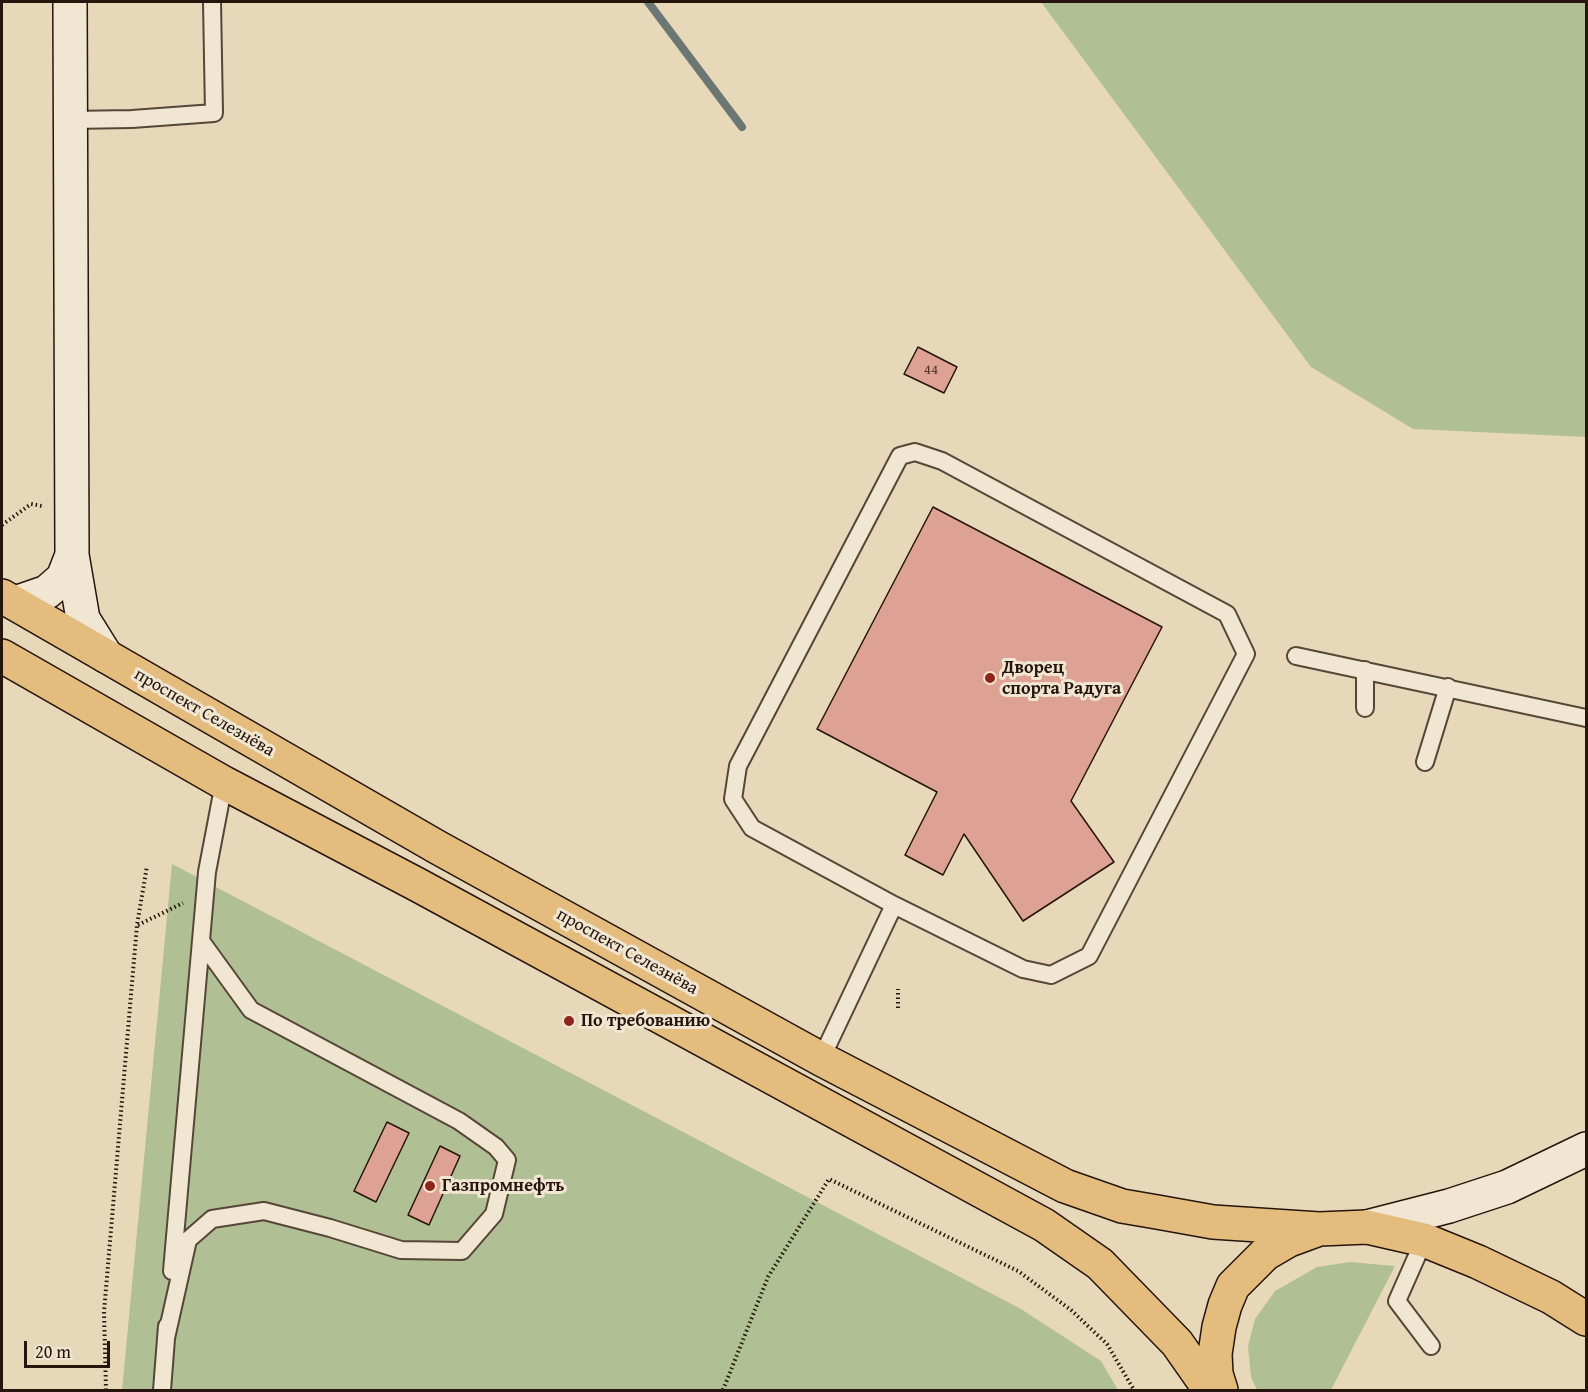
<!DOCTYPE html>
<html>
<head>
<meta charset="utf-8">
<style>
	body { margin:0 }
	#map { position:relative; width:1588px; height:1392px; overflow:hidden; background:#e8d8ba; font-family:"Gentium Book Plus",serif }
	canvas { display:block }
	.frame { position:absolute; inset:0; border:3px solid #26150c; pointer-events:none }
	.scale { position:absolute; left:24px; top:1341px; width:86px; height:27px; box-sizing:border-box; border:3px solid #26150c; border-top:0; padding-left:8px; font-size:18px; line-height:21px; white-space:nowrap; color:#26150c; -webkit-text-stroke:4px #f0e6d2; paint-order:stroke }
</style>
</head>
<body>
<div id="map">
<canvas width="1588" height="1392"></canvas>
<div class="frame"></div>
<div class="scale">20 m</div>
</div>
<script>
const g = document.querySelector('canvas').getContext('2d');
g.lineJoin = 'round';
function fill(path, color) { g.fillStyle = color; g.fill(path, 'evenodd'); }
const toPath = rows => new Path2D(rows.map(r => 'M' + r).join(''));
function stroke(path, color, width, dash) { g.strokeStyle = color; g.lineWidth = width; g.lineCap = dash ? 'butt' : 'round'; g.setLineDash(dash || []); g.stroke(path); }
function drawText(font, color, halo, rows, align = 'center') {
  g.font = font + ' "Gentium Book Plus",serif'; g.lineWidth = 6; g.setLineDash([]); g.textBaseline = 'middle'; g.strokeStyle = halo; g.fillStyle = color; for (const [text, x, y, turn = 0] of rows) {
    g.save(); g.translate(x, y); g.rotate((+turn || 0) * Math.PI / 180); g.textAlign = isNaN(turn) ? turn : align; if (halo) g.strokeText(text, 0, 0); g.fillText(text, 0, 0); g.restore();
  }
}
const green = toPath([
	[1041,2,1586,2,1586,437,1413,429,1311,367],
	[172,864,1021,1309,1101,1361,1118,1390,122,1390],
	[1350,1262,1395,1266,1331,1390,1257,1390,1251,1377,1248,1346,1255,1319,1275,1291,1317,1267]
]);
const stream = toPath([
	[648,2,742,127]
]);
const building = toPath([
	[918,347,957,367,944,393,904,374,918,347],
	[933,507,1162,627,1071,801,1114,862,1023,921,964,834,943,875,905,855,937,792,817,729,933,507],
	[387,1122,409,1133,376,1202,354,1191,387,1122],
	[440,1146,460,1156,429,1225,408,1215,440,1146]
]);
const path = toPath([
	[2,525,31,504,42,506],
	[138,925,183,903],
	[898,1008,898,989],
	[106,1390,104,1312,132,983,137,925,147,866],
	[723,1390,768,1277,829,1179,1018,1271,1071,1310,1107,1344,1134,1390]
]);
const service = toPath([
	[70,120,132,119,214,113,212,2],
	[1296,656,1586,718],
	[1365,670,1365,708],
	[1425,762,1448,687],
	[821,1059,894,905,1023,969,1051,975,1089,956,1246,654,1227,614,942,461,915,452,900,456,738,766,733,799,752,828,894,905],
	[1424,1240,1397,1301,1431,1346],
	[172,1271,207,872,224,783],
	[166,1338,188,1240,212,1219,264,1211,330,1228,401,1250,462,1251,494,1214,507,1160,496,1147,459,1121,251,1010,201,941],
	[162,1390,167,1326]
]);
const secondary = toPath([
	[70,2,72,555,83,619,106,656],
	[15,603,47,592,63,578,72,555],
	[1367,1227,1449,1206,1507,1187,1586,1149]
]);
const primary = toPath([
	[2,596,437,847,821,1059,1065,1186,1122,1206,1157,1212,1213,1222,1319,1229],
	[2,656,224,783,418,885,1044,1225,1100,1264,1177,1343,1210,1390],
	[1221,1390,1216,1374,1215,1354,1219,1327,1225,1305,1233,1286,1265,1254,1289,1240,1319,1229,1367,1227,1424,1240,1478,1262,1551,1297,1586,1319]
]);
const markers = [
	[990,678,6,"#8f2418"],
	[569,1021,6,"#8f2418"],
	[430,1186,6,"#8f2418"]
];
const numberNames = [
	["44",931,370]
];
const poiNames = [
	["Дворец",1002,668],
	["спорта Радуга",1002,689],
	["По требованию",581,1021],
	["Газпромнефть",442,1186]
];
const streetNames = [
	["проспект Селезнёва",204,713,30],
	["проспект Селезнёва",627,952,29]
];
fill(green, '#b1c094');
stroke(stream, '#6c7774', 8);
fill(building, '#dea294');
stroke(building, '#26150c', 1.5);
stroke(service, '#564638', 20);
stroke(secondary, '#26150c', 36);
stroke(primary, '#26150c', 36);
stroke(path, '#26150c', 4, [1.5, 3]);
stroke(service, '#f0e6d2', 16);
stroke(secondary, '#f0e6d2', 33);
stroke(primary, '#e4bc7d', 33);
for (const [x, y, r, color] of markers) { const dot = new Path2D(); dot.arc(x, y, r, 0, 2 * Math.PI); g.fillStyle = color; g.fill(dot); stroke(dot, '#f0e6d2', 2); }
drawText('15px', '#54382e', null, numberNames);
drawText('bold 18px', '#26150c', '#f0e6d2', poiNames, 'left');
drawText('18px', '#26150c', '#f0e6d2', streetNames);
</script>
</body>
</html>
